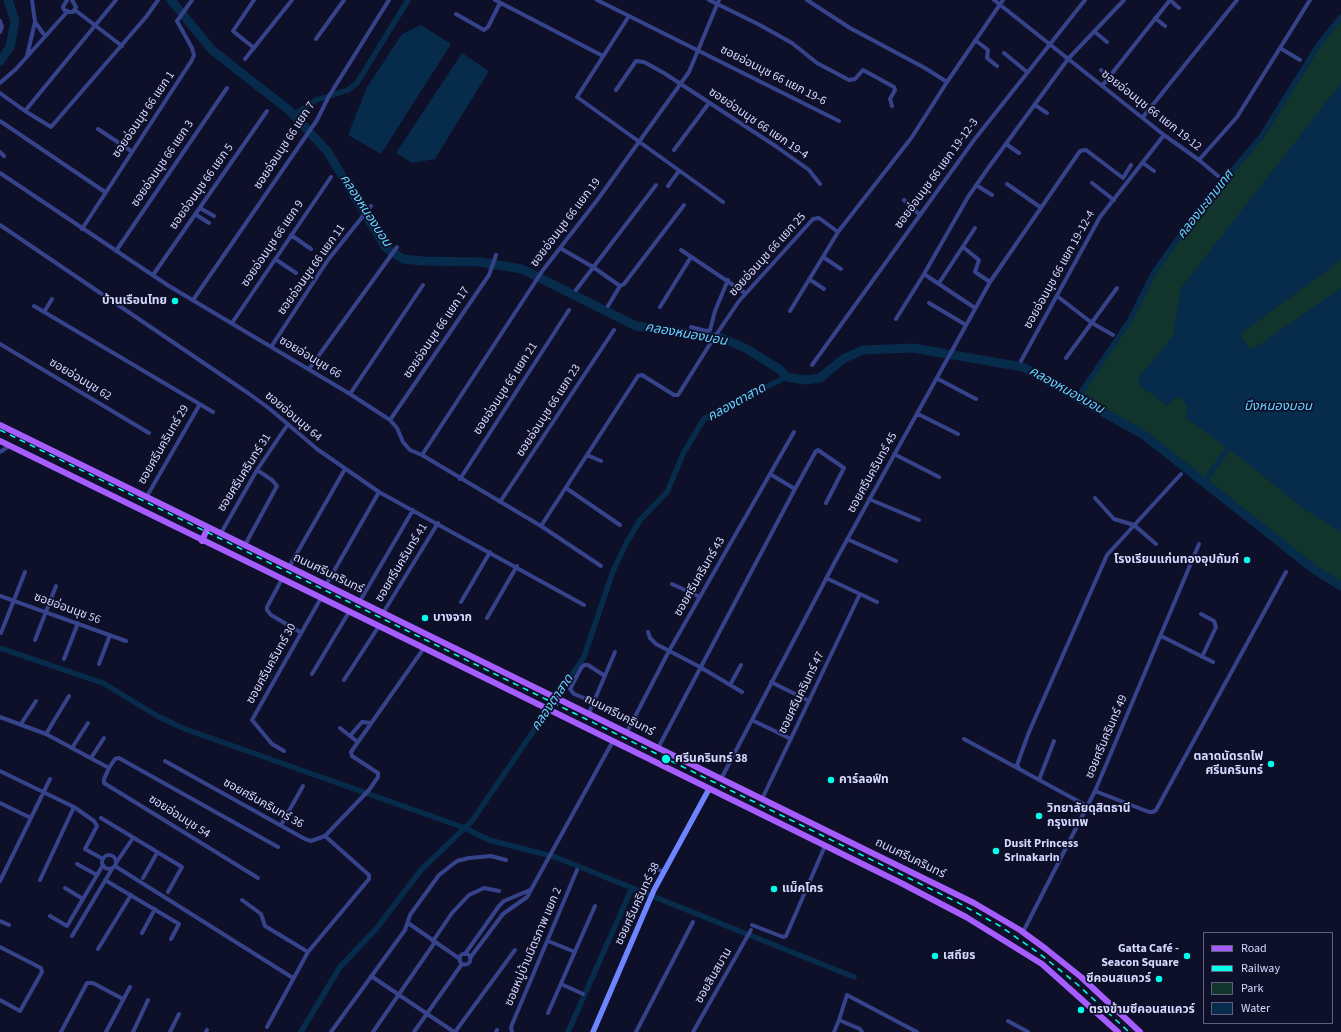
<!DOCTYPE html>
<html>
<head>
<meta charset="utf-8">
<style>
	body { margin:0 }
	#map { position:relative; width:1341px; height:1032px; overflow:hidden; background:#0e0f29; font-family:"Source Sans 3",sans-serif }
	canvas { display:block }
	.legend { position:absolute; left:1203px; top:932px; width:130px; height:92px; box-sizing:border-box; background:#0e0f29; border:1px solid #5e607f; margin:0; padding:5px 7px; list-style:none; font-size:12px; color:#d6d9ff }
	.legend li { display:flex; align-items:center; gap:8px; height:20px }
	.legend b { width:20px; border:1px solid #5e607f }
</style>
</head>
<body>
<div id="map">
<canvas width="1341" height="1032"></canvas>
<ul class="legend">
<li><b style="height:5px;background:#a55dff"></b>Road</li>
<li><b style="height:5px;background:#02ffea"></b>Railway</li>
<li><b style="height:11px;background:#11342c"></b>Park</li>
<li><b style="height:11px;background:#072b4a"></b>Water</li>
</ul>
</div>
<script>
const g = document.querySelector('canvas').getContext('2d');
g.lineJoin = 'round';
function fill(path, color) { g.fillStyle = color; g.fill(path, 'evenodd'); }
const toPath = rows => new Path2D(rows.map(r => 'M' + r).join(''));
function stroke(path, color, width, dash) { g.strokeStyle = color; g.lineWidth = width; g.lineCap = dash ? 'butt' : 'round'; g.setLineDash(dash || []); g.stroke(path); }
function drawText(font, color, halo, rows, align = 'center') {
  g.font = font + ' "Source Sans 3","Noto Sans Thai",sans-serif'; g.lineWidth = 3.5; g.setLineDash([]); g.textBaseline = 'middle'; g.strokeStyle = halo; g.fillStyle = color; for (const [text, x, y, turn = 0] of rows) {
    g.save(); g.translate(x, y); g.rotate((+turn || 0) * Math.PI / 180); g.textAlign = isNaN(turn) ? turn : align; if (halo) g.strokeText(text, 0, 0); g.fillText(text, 0, 0); g.restore();
  }
}
const green = toPath([
	[1341,17,1341,586,1315,570,1144,435,1078,397,1130,320,1154,272,1201,207,1261,137,1319,44]
]);
const water = toPath([
	[421,25,451,44,381,154,348,135,367,87,402,34],
	[462,53,489,71,435,159,412,163,396,153],
	[1341,83,1341,260,1242,333,1241,336,1248,347,1253,349,1341,288,1341,532,1305,510,1241,458,1186,418,1187,405,1182,399,1176,397,1168,406,1140,386,1138,378,1173,336,1181,288]
]);
const canal = toPath([
	[294,115,316,100,348,90,357,83,408,0],
	[1078,397,1130,320,1154,272,1201,207,1261,137,1319,44,1341,17],
	[1204,482,1228,448],
	[0,648,103,683,159,717,185,729,465,828,489,840,555,857,854,977],
	[301,1032,340,967,376,929,421,870,472,821,584,657,613,571,627,542,640,520,667,492,684,452,704,419,740,399,787,377],
	[568,1032,632,888]
]);
const river = toPath([
	[171,0,212,50,290,111,327,151,386,248,403,259,423,261,480,262,522,269,636,326,722,338,747,349,779,369,787,377,805,380,820,378,843,359,863,350,913,348,1023,367,1144,435,1315,570,1341,586],
	[0,61,10,47,15,21,8,0]
]);
const street = toPath([
	[32,0,35,22,45,36],
	[67,0,63,7,64,10,70,12,73,12,76,7,72,0],
	[495,0,603,56],
	[597,0,839,121],
	[709,0,758,24,792,43,817,63,849,80,855,79,863,70,894,87,895,90,890,99,892,106],
	[807,0,850,28,925,68,947,82],
	[994,0,1164,135,1199,160,1237,117,1310,0],
	[1170,0,1179,8],
	[75,10,122,46],
	[456,14,484,30,488,27,500,3],
	[629,16,577,97,723,202],
	[1155,18,1165,26],
	[0,21,2,27,0,32],
	[1095,32,1107,42],
	[316,39,344,0],
	[975,40,988,50,987,58,997,66],
	[254,48,233,31,254,0],
	[1280,48,1300,60],
	[1004,53,1027,72],
	[27,56,35,22],
	[245,59,292,0],
	[1101,70,1109,77],
	[0,83,16,69,67,12],
	[1102,86,1170,0],
	[616,90,636,61,644,62,664,73,777,147,809,170,820,184],
	[0,93,25,111,51,127,146,17,158,0],
	[1035,105,1047,113],
	[25,111,116,0],
	[1143,117,1237,0],
	[0,121,105,192],
	[98,129,131,151],
	[1006,144,1019,153],
	[674,150,709,103],
	[0,152,4,156],
	[1199,160,1218,176],
	[1143,163,1154,171],
	[0,173,169,286,350,394,390,420,397,428,403,442,410,450,422,455,541,526,601,566],
	[1092,183,1114,200],
	[1007,184,1040,207],
	[976,185,992,195],
	[668,186,679,171],
	[904,200,919,214],
	[200,208,214,216],
	[195,214,209,223],
	[0,225,248,393,270,409,317,449,379,492,584,605],
	[82,229,192,60,194,55,192,48,177,21,192,0],
	[291,235,311,249],
	[963,247,979,260,975,272,990,282],
	[560,248,593,267,620,286,624,284,684,205],
	[681,250,745,293],
	[116,251,227,88],
	[823,257,841,269],
	[275,259,296,273],
	[924,274,975,308],
	[153,275,267,111],
	[809,279,824,289],
	[939,283,975,228],
	[576,290,656,185],
	[1057,296,1092,323,1113,335],
	[193,300,317,120,329,96,389,0],
	[929,303,966,325],
	[34,306,213,412],
	[608,306,620,286],
	[660,307,691,257],
	[790,311,838,232],
	[44,312,52,299],
	[896,319,924,274,968,197,989,167,1068,59,1124,0],
	[232,323,331,177],
	[691,327,706,331,710,330,715,311,728,280],
	[0,344,149,433],
	[271,347,328,260,371,206],
	[1066,358,1117,288],
	[1021,361,1100,217,1164,135],
	[812,365,974,140,1085,0],
	[309,369,397,247],
	[938,379,976,399],
	[350,394,423,285],
	[918,414,958,434],
	[390,420,489,275,496,255],
	[0,452,9,446],
	[894,454,939,477],
	[422,455,543,270,598,199,689,72,719,0],
	[587,455,601,461],
	[770,474,795,489],
	[460,479,569,310],
	[566,488,620,525],
	[147,496,200,404],
	[1095,498,1114,519,1134,525,1156,544],
	[869,499,919,520],
	[500,502,614,330],
	[541,526,638,376,642,375,674,395,678,395,710,344,739,301,813,219,819,218,838,232,912,137,947,82,1003,0],
	[221,533,257,470,288,424],
	[847,539,896,561],
	[245,545,277,486,272,480,257,470],
	[289,567,345,469],
	[826,578,877,602],
	[282,579,267,607,267,610,271,615,300,632],
	[672,584,700,597],
	[326,585,379,492],
	[0,596,126,641],
	[360,601,413,510],
	[461,602,490,552],
	[383,613,438,523],
	[1201,614,1214,621,1216,627,1202,657],
	[487,618,517,566],
	[648,632,650,638,656,644,700,667,742,692],
	[1,633,25,572],
	[1161,636,1213,662],
	[35,640,56,586],
	[64,659,78,623],
	[99,664,110,635],
	[312,674,349,612],
	[344,680,379,626],
	[771,682,809,701],
	[730,685,741,665],
	[594,702,574,694,570,689,581,668,584,665,588,665,605,676],
	[589,713,615,652],
	[0,717,46,734,109,768],
	[752,720,791,739],
	[21,724,36,701],
	[340,728,350,736],
	[627,732,669,651,794,432],
	[46,734,69,696],
	[964,739,1087,806],
	[358,742,350,736,362,722,371,723],
	[72,748,88,723],
	[658,748,795,489,816,451,818,450,844,468,826,503],
	[284,751,272,744,252,720,321,598],
	[91,758,104,738],
	[165,761,305,839,311,841,325,836,369,790,378,777,378,773,352,756,351,752,424,648],
	[1019,768,1017,765,1029,732,1107,555,1181,474],
	[0,771,74,807,94,821,97,826,85,849,103,859],
	[721,779,837,558,990,282,1080,151,1086,150,1123,178,1131,165],
	[1039,780,1054,741],
	[1095,791,1149,812,1153,812,1156,810,1286,572],
	[762,799,860,594],
	[0,803,31,818],
	[101,818,182,867,168,892],
	[281,825,303,786],
	'102 862a7 7 0 1 1 14 0a7 7 0 1 1-14 0Z',
	[116,863,133,838],
	[77,864,97,875],
	[115,866,293,978],
	[651,866,664,872],
	[143,878,157,853],
	[258,878,104,783,104,779,109,768,115,759,119,758,278,847],
	[40,880,74,807],
	[105,880,179,924,171,939],
	[0,881,50,779],
	[65,888,83,899],
	[242,900,261,914,265,926,308,952],
	[50,916,67,926,103,865],
	[0,921,9,925],
	[408,923,460,959],
	[752,925,783,937,786,936,825,846],
	[1023,932,1095,791,1199,544],
	[142,933,155,909],
	[72,936,112,869],
	[433,941,452,913,469,895,484,888,499,891],
	[548,941,575,952],
	[0,947,41,968,42,972,20,1011,0,1000],
	[98,949,131,895],
	'459.5 959a5.5 5.5 0 1 1 11 0a5.5 5.5 0 1 1-11 0Z',
	[465,954,499,906,504,901,530,890],
	[470,958,503,914,527,897,613,741],
	[371,976,454,1032],
	[561,984,583,994],
	[548,1013,595,906],
	[1008,1021,1028,1032],
	[267,1027,308,952,369,879,369,875,325,836],
	[61,1032,87,983,93,983,123,999],
	[106,1032,130,987],
	[133,1032,148,1000],
	[170,1032,179,1014],
	[206,1032,207,1030],
	[331,1032,405,930,410,915,439,875,457,861,469,858,491,856,506,860],
	[373,1032,435,942],
	[414,1032,462,964],
	[455,1032,515,950],
	[496,1032,497,1030],
	[512,1032,511,1027,577,870],
	[636,1032,693,922],
	[693,1032,751,930],
	[834,1032,839,1020],
	[862,1032,860,1029,839,1020,847,995,917,1032]
]);
const secondary = toPath([
	[593,1032,654,890,709,789]
]);
const primary = toPath([
	[0,425,974,903,1020,930,1046,949,1081,977,1140,1032],
	[0,441,424,648,901,883,966,917,1042,964,1118,1032],
	[202,541,208,527]
]);
const rail = toPath([
	[0,430,955,901,1000,926,1040,954,1077,984,1129,1032]
]);
const markers = [
	[175,301,4,"#02ffea"],
	[1247,560,4,"#02ffea"],
	[425,618,4,"#02ffea"],
	[666,759,5,"#02ffea"],
	[1271,764,4,"#02ffea"],
	[831,780,4,"#02ffea"],
	[1039,816,4,"#02ffea"],
	[996,851,4,"#02ffea"],
	[774,889,4,"#02ffea"],
	[935,956,4,"#02ffea"],
	[1187,956,4,"#02ffea"],
	[1159,979,4,"#02ffea"],
	[1081,1010,4,"#02ffea"]
];
const streetNames = [
	["ซอยอ่อนนุช 66 แยก 19-6",773,76,27],
	["ซอยอ่อนนุช 66 แยก 19-12",1151,111,38],
	["ซอยอ่อนนุช 66 แยก 1",144,115,-56],
	["ซอยอ่อนนุช 66 แยก 19-4",758,124,34],
	["ซอยอ่อนนุช 66 แยก 7",285,146,-57],
	["ซอยอ่อนนุช 66 แยก 3",163,164,-56],
	["ซอยอ่อนนุช 66 แยก 19-12-3",937,174,-54],
	["ซอยอ่อนนุช 66 แยก 5",202,187,-55],
	["ซอยอ่อนนุช 66 แยก 19",566,223,-53],
	["ซอยอ่อนนุช 66 แยก 9",273,244,-56],
	["ซอยอ่อนนุช 66 แยก 25",768,255,-48],
	["ซอยอ่อนนุช 66 แยก 11",312,270,-55],
	["ซอยอ่อนนุช 66 แยก 19-12-4",1060,270,-61],
	["ซอยอ่อนนุช 66 แยก 17",437,333,-56],
	["ซอยอ่อนนุช 66",310,358,31],
	["ซอยอ่อนนุช 62",80,380,31],
	["ซอยอ่อนนุช 66 แยก 21",506,389,-57],
	["ซอยอ่อนนุช 66 แยก 23",549,411,-57],
	["ซอยอ่อนนุช 64",293,417,40],
	["ซอยศรีนครินทร์ 29",164,445,-60],
	["ซอยศรีนครินทร์ 31",245,473,-58],
	["ซอยศรีนครินทร์ 45",873,473,-61],
	["ซอยศรีนครินทร์ 41",402,563,-59],
	["ถนนศรีนครินทร์",328,574,26],
	["ซอยศรีนครินทร์ 43",700,577,-60],
	["ซอยอ่อนนุช 56",67,609,20],
	["ซอยศรีนครินทร์ 30",272,664,-61],
	["ซอยศรีนครินทร์ 47",802,693,-64],
	["ถนนศรีนครินทร์",619,716,27],
	["ซอยศรีนครินทร์ 49",1107,737,-67],
	["ซอยศรีนครินทร์ 36",263,804,29],
	["ซอยอ่อนนุช 54",179,817,32],
	["ถนนศรีนครินทร์",910,859,26],
	["ซอยศรีนครินทร์ 38",638,904,-65],
	["ซอยหมู่บ้านมิตรภาพ แยก 2",534,947,-67],
	["ซอยสินสมาน",714,976,-60]
];
const poiNames = [
	["บ้านเรือนไทย",167,301,"right"],
	["โรงเรียนแก่นทองอุปถัมภ์",1239,560,"right"],
	["บางจาก",433,618],
	["ตลาดนัดรถไฟ",1263,757,"right"],
	["ศรีนครินทร์",1263,771,"right"],
	["ศรีนครินทร์ 38",675,759],
	["คาร์ลอฟ์ท",839,780],
	["วิทยาลัยดุสิตธานี",1047,809],
	["กรุงเทพ",1047,823],
	["Dusit Princess",1004,844],
	["Srinakarin",1004,858],
	["แม็คโคร",782,889],
	["Gatta Café -",1179,949,"right"],
	["Seacon Square",1179,963,"right"],
	["เสถียร",943,956],
	["ซีคอนสแควร์",1151,979,"right"],
	["ตรงข้ามซีคอนสแควร์",1089,1010]
];
const waterNames = [
	["คลองมะขามเทศ",1206,205,-52],
	["คลองหนองบอน",365,211,57],
	["คลองหนองบอน",686,335,10],
	["คลองหนองบอน",1066,391,29],
	["คลองตาสาด",737,403,-29],
	["บึงหนองบอน",1278,407],
	["คลองตาสาด",553,703,-56]
];
fill(green, '#11342c');
fill(water, '#072b4a');
stroke(canal, '#072b4a', 5.5);
stroke(river, '#072b4a', 9);
stroke(street, '#36438b', 4);
stroke(secondary, '#6d85ff', 5.5);
stroke(primary, '#a55dff', 6);
stroke(rail, '#02ffea', 1.5, [6, 5]);
for (const [x, y, r, color] of markers) { const dot = new Path2D(); dot.arc(x, y, r, 0, 2 * Math.PI); g.fillStyle = color; g.fill(dot); stroke(dot, '#0e0f29', 1.5); }
drawText('12px', '#d6d9ff', '#0e0f29', streetNames);
drawText('bold 12px', '#d6d9ff', '#0e0f29', poiNames, 'left');
drawText('italic 13px', '#64d4ff', '#0e0f29', waterNames);
</script>
</body>
</html>
